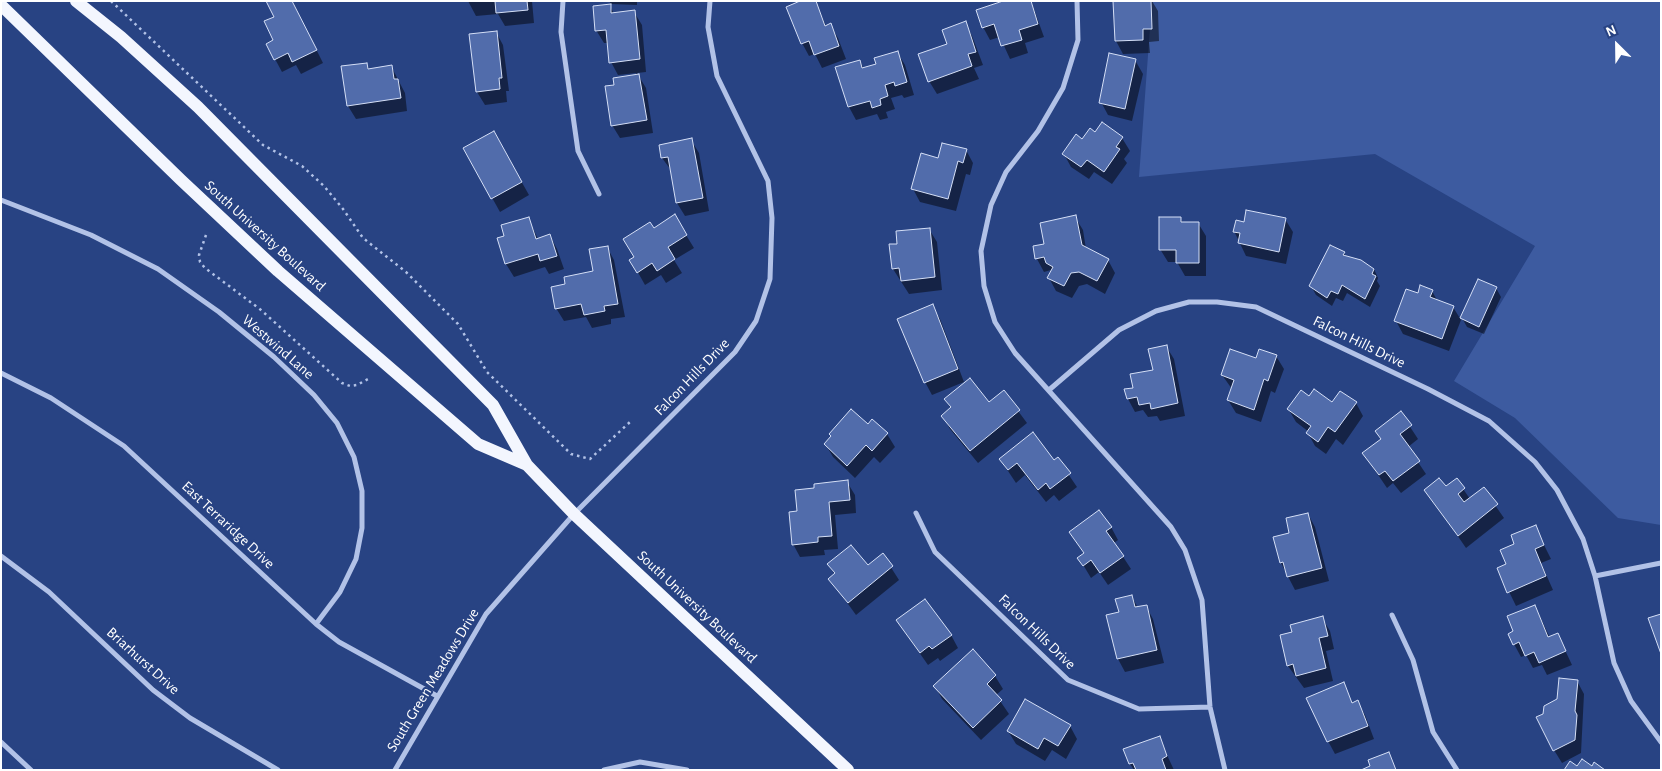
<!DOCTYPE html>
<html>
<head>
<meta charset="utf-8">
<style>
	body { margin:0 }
	#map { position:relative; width:1662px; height:771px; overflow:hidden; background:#284383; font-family:"Alegreya Sans",sans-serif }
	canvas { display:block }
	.frame { position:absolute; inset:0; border:2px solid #fff; pointer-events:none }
	.north { position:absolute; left:1592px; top:20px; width:50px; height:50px; -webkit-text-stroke:4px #284383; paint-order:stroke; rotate:337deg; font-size:14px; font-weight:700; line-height:20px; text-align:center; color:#fff }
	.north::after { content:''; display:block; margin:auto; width:18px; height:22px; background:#fff; clip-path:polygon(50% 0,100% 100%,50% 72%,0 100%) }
</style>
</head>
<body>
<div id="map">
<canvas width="1662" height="771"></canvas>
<div class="frame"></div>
<div class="north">N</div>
</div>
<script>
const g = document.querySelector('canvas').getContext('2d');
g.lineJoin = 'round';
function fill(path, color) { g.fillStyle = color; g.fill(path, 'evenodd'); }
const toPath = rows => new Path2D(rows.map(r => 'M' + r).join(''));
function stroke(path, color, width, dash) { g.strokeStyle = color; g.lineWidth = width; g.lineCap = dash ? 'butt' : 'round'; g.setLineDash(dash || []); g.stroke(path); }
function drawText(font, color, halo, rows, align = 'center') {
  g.font = font + ' "Alegreya Sans",sans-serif'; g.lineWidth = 4; g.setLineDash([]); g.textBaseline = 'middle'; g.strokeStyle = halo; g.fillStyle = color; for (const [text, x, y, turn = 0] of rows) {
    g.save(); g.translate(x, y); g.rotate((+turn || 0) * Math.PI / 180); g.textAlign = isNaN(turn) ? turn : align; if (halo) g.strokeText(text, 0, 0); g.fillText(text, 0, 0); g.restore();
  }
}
const green = toPath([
	[1152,1,1661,1,1661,525,1618,518,1515,418,1454,381,1535,246,1375,154,1139,177]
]);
const shadow = toPath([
	[292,1,323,63,301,74,296,65,282,72,275,59,275,17],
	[468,1,532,1,534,23,505,26,498,14,476,16],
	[609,1,637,1,637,5,611,4],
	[815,1,826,26,830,25,838,38,846,59,822,68,815,54,809,56,802,43],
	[1007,1,1031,1,1044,37,1025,43,1028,53,1010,59,1000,37,990,40,983,27],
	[1114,1,1152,1,1158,11,1159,41,1149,42,1150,53,1123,54,1116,41],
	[610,6,614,14,634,12,642,25,646,72,637,73,646,88,653,133,620,138,612,125,616,86,636,76,636,73,618,75,611,62,609,43,604,43,596,30],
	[965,23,972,36,983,65,974,68,979,79,937,94,929,81,949,45],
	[496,32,503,45,509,91,506,91,507,102,485,105,477,92],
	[897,52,905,65,914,95,904,98,902,95,891,98,895,109,886,112,888,118,880,120,877,114,856,120,849,107,837,68,860,61,864,69,877,64],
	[1135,60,1143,74,1132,121,1108,115,1101,102],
	[366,64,370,70,391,66,405,93,407,111,356,119,348,106],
	[494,133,529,195,500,212,465,149],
	[1095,134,1122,138,1130,151,1124,159,1127,163,1112,184,1094,172,1089,179,1071,167,1064,154],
	[691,140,699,153,709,211,685,216,677,203,671,170,662,158],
	[966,150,973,163,970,175,966,174,956,211,920,202,913,189,939,159],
	[1075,217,1083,230,1086,249,1108,260,1115,273,1105,294,1087,284,1079,286,1072,298,1056,291,1049,278,1051,270,1044,272,1037,259,1045,245],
	[528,218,538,239,550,236,557,249,564,269,549,274,545,267,514,277,506,264,498,239,506,236],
	[1180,218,1183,223,1198,223,1206,236,1206,276,1185,276,1177,262,1168,262,1160,249],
	[1285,219,1293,232,1286,264,1246,256,1234,231,1245,223],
	[929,229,937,242,942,290,909,294,893,269,899,245],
	[686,235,694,248,674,260,682,273,666,283,661,275,645,285,631,260],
	[607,247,614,260,625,317,611,319,611,324,592,328,586,317,564,321,556,308,567,285,594,272],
	[1344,253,1346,257,1374,269,1378,278,1377,281,1380,286,1370,307,1347,293,1343,301,1336,298,1332,306,1316,295,1311,286],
	[1496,288,1501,297,1484,334,1467,327,1462,318],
	[1432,291,1438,302,1453,307,1461,320,1449,351,1403,334,1396,321],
	[932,306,940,319,964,382,932,395,925,382],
	[1166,346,1174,359,1185,416,1160,421,1157,416,1148,417,1143,410,1135,412,1128,399,1126,390,1135,389,1154,371],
	[1276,356,1284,369,1275,393,1271,391,1261,422,1236,413,1228,400,1232,389,1222,375,1257,359],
	[1004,392,1027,423,978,463,950,429,943,416,951,409,946,399,989,404],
	[1309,398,1333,404,1356,403,1363,416,1343,445,1336,439,1326,454,1315,446,1308,433,1309,432,1296,422,1289,410],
	[1401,413,1418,439,1408,447,1426,474,1401,493,1393,483,1387,488,1364,454,1382,440],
	[873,421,887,434,895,447,880,463,874,457,855,478,833,457,826,445,868,426],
	[1000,459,1054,461,1058,459,1077,487,1059,501,1054,495,1046,502,1025,475,1016,483],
	[1457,480,1470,499,1483,488,1504,518,1466,548,1426,490,1446,488],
	[847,482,855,495,856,513,835,515,838,549,824,550,825,555,800,557,793,544,799,512],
	[1308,514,1315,527,1329,581,1295,590,1281,563,1275,538,1291,534],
	[1111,527,1118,540,1114,543,1131,569,1108,585,1099,572,1091,578,1079,558,1085,554,1078,545],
	[1535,527,1551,559,1541,563,1553,590,1516,606,1498,569,1508,565,1516,545],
	[883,555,899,580,856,615,830,579,835,575,829,564,868,567],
	[1132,597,1138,608,1146,606,1153,619,1164,663,1125,672,1118,659,1108,616,1120,613],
	[1535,606,1550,638,1558,635,1572,665,1547,675,1542,665,1533,668,1526,655,1521,657,1514,644,1515,632],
	[1322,618,1330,631,1334,649,1326,651,1333,681,1304,688,1288,666,1281,636,1294,633],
	[897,621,951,635,958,648,940,661,938,658,928,665],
	[973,650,995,676,1003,689,996,695,1009,714,981,740,942,699,935,686],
	[1577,681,1584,694,1581,753,1562,763,1554,750,1545,715],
	[1343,684,1353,704,1357,702,1365,715,1374,739,1335,754,1328,741],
	[1070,726,1077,739,1066,759,1052,750,1045,761,1016,744,1008,731],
	[1159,738,1174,770,1134,770,1130,764]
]);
const building = toPath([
	[266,1,292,1,317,50,292,62,288,53,274,60,266,44,273,40,264,21,274,17,266,1],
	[495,1,527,1,528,10,496,13,495,1],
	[800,1,816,1,825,26,831,23,839,46,814,55,809,41,801,44,786,7,800,1],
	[1003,1,1031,1,1038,24,1019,30,1022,40,1001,46,994,24,982,28,976,10,1003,1],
	[1113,1,1151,1,1152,29,1143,29,1143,40,1115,41,1113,1],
	[611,4,611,13,635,10,640,59,609,63,606,30,595,31,593,6,611,4],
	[966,21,976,52,968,54,972,66,928,82,918,54,947,44,942,30,966,21],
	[497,31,502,78,499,78,500,89,476,92,469,34,497,31],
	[898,51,907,82,895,86,894,82,885,85,888,96,880,99,881,105,872,108,870,101,848,107,835,67,860,60,862,68,876,64,874,58,898,51],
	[1109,53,1136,59,1125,109,1099,103,1109,53],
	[367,63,368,69,392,65,394,79,398,79,401,98,347,106,341,66,367,63],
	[639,74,647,120,611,126,605,86,614,85,613,78,639,74],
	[1102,122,1123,137,1116,147,1120,149,1104,172,1087,160,1081,167,1062,154,1076,134,1082,139,1090,128,1095,132,1102,122],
	[494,131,522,182,491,199,463,148,494,131],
	[692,138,703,198,676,203,668,157,661,158,659,145,692,138],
	[942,143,967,149,963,163,958,161,948,199,911,189,921,153,938,158,942,143],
	[1246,210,1286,218,1279,252,1238,243,1240,233,1233,232,1236,220,1244,222,1246,210],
	[675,214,687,235,668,247,675,259,657,271,652,263,637,273,629,260,634,257,623,239,650,222,654,228,675,214],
	[1076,215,1082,245,1109,259,1097,281,1079,272,1071,273,1064,286,1047,278,1053,267,1046,263,1044,257,1035,259,1033,246,1044,244,1040,223,1076,215],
	[529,217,536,239,550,234,557,256,540,261,538,254,505,264,497,238,504,236,501,225,529,217],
	[1159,217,1181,217,1181,222,1199,222,1199,263,1176,263,1176,250,1159,250,1159,217],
	[930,228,935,277,901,281,899,268,892,269,889,244,897,244,896,231,930,228],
	[1330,245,1345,252,1343,255,1361,260,1374,269,1372,274,1376,276,1365,299,1342,285,1338,294,1331,291,1327,298,1309,286,1330,245],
	[608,246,618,304,604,306,605,311,584,315,581,304,555,309,551,287,565,284,564,277,593,271,589,249,608,246],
	[1478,279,1497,287,1479,327,1460,318,1478,279],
	[1420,285,1433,290,1430,297,1454,306,1442,339,1394,321,1406,289,1418,293,1420,285],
	[933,304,958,369,924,383,897,319,933,304],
	[1167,345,1178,403,1151,409,1150,403,1139,405,1137,397,1127,399,1124,389,1133,388,1130,374,1153,370,1148,349,1167,345],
	[1230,349,1256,358,1259,349,1277,355,1268,381,1264,379,1254,410,1227,400,1234,380,1221,375,1230,349],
	[970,378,989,402,1004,390,1020,410,970,451,941,416,951,407,944,399,970,378],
	[1314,389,1332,402,1340,391,1357,402,1335,432,1328,427,1318,442,1306,433,1311,426,1287,409,1301,390,1309,396,1314,389],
	[851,409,868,424,872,419,888,433,872,451,866,445,847,466,824,444,831,436,829,434,851,409],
	[1401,411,1412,425,1400,434,1420,461,1393,481,1385,471,1379,475,1362,453,1381,439,1375,431,1401,411],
	[1033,432,1054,460,1058,457,1071,473,1050,489,1046,483,1038,490,1017,463,1008,470,999,459,1033,432],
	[1439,478,1446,486,1457,478,1465,488,1458,494,1464,502,1484,487,1498,504,1458,536,1424,490,1439,478],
	[848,480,850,500,829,502,832,536,818,537,818,542,792,545,789,512,797,511,795,490,814,488,814,484,848,480],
	[1099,510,1112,527,1106,531,1124,556,1100,573,1091,560,1083,566,1077,558,1084,553,1069,532,1099,510],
	[1308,513,1322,568,1287,577,1283,562,1280,563,1273,537,1289,533,1286,518,1308,513],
	[1536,525,1544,545,1535,549,1546,576,1507,593,1497,568,1506,564,1500,550,1514,544,1511,535,1536,525],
	[851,545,868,565,883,553,893,566,848,603,828,579,835,573,827,564,851,545],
	[1132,595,1135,607,1147,605,1157,650,1117,659,1106,615,1119,612,1115,599,1132,595],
	[925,599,952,635,932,649,929,646,920,653,896,620,925,599],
	[1535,605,1548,637,1558,633,1566,651,1539,663,1534,652,1525,656,1519,642,1513,645,1508,634,1513,631,1507,616,1535,605],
	[1661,614,1661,654,1648,618,1661,614],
	[1323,616,1328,636,1319,638,1326,668,1296,676,1293,664,1287,666,1280,635,1292,632,1290,625,1323,616],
	[973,649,996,675,987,684,1002,700,973,728,933,686,973,649],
	[1559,678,1578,680,1575,711,1577,715,1575,740,1553,751,1536,717,1543,714,1544,706,1557,699,1559,678],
	[1344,682,1352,703,1358,700,1368,726,1327,742,1306,698,1344,682],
	[1025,699,1071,725,1058,746,1044,738,1038,749,1007,731,1025,699],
	[1160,736,1167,756,1162,759,1166,770,1136,770,1133,763,1129,764,1123,749,1160,736],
	[1389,752,1396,770,1361,770,1370,766,1368,760,1389,752],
	[1582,759,1592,766,1594,762,1605,770,1564,770,1570,761,1577,766,1582,759]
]);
const path = toPath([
	[111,1,263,145,302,166,324,186,343,209,363,238,406,272,458,324,487,372,571,454,590,459,630,422],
	[206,235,199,255,200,262,205,268,261,310,342,383,350,386,357,385,370,378]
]);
const street = toPath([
	[563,1,561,32,578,151,599,194],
	[1077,1,1078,40,1063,88,1038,131,1006,172,991,205,981,251,984,286,995,322,1015,353,1171,527,1185,550,1202,600,1210,707,1225,770],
	[1,200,91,235,158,269,219,312,274,357,314,395,337,423,354,457,362,491,362,528,356,559,340,592,316,624],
	[1,373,51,398,124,446,316,624,339,642,437,696],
	[1049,390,1119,330,1156,311,1189,302,1217,302,1256,307,1428,389,1489,421,1535,462,1557,490,1583,539,1595,576,1614,663,1631,701,1661,742],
	[916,513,935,552,1068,680,1139,709,1210,707],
	[1,556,49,592,153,690,190,718,278,770],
	[1595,576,1661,563],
	[1392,615,1413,660,1433,732,1457,770],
	[1,742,31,770],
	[395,770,486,614,574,514,735,352,756,321,770,279,772,218,768,181,717,76,708,27,710,1],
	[604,770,640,762,687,770]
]);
const primary = toPath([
	[76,1,121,37,198,107,493,405,527,465,574,514,848,770],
	[1,5,181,180,278,271,478,444,527,465]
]);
const streetNames = [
	["South University Boulevard",265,236,42],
	["Falcon Hills Drive",1359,342,26],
	["Westwind Lane",278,347,41],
	["Falcon Hills Drive",692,377,-46],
	["East Terraridge Drive",228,525,43],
	["South University Boulevard",697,607,43],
	["Falcon Hills Drive",1037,632,44],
	["Briarhurst Drive",143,661,42],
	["South Green Meadows Drive",433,680,-59]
];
fill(green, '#3d5ba0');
fill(shadow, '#0007');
fill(building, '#516cab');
stroke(building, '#d5dff6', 1);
stroke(path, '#b2c2e7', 2.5, [2.5, 4]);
stroke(street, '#b2c2e7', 5);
stroke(primary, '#f3f6fe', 12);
drawText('15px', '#fff', '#284383', streetNames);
</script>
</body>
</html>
